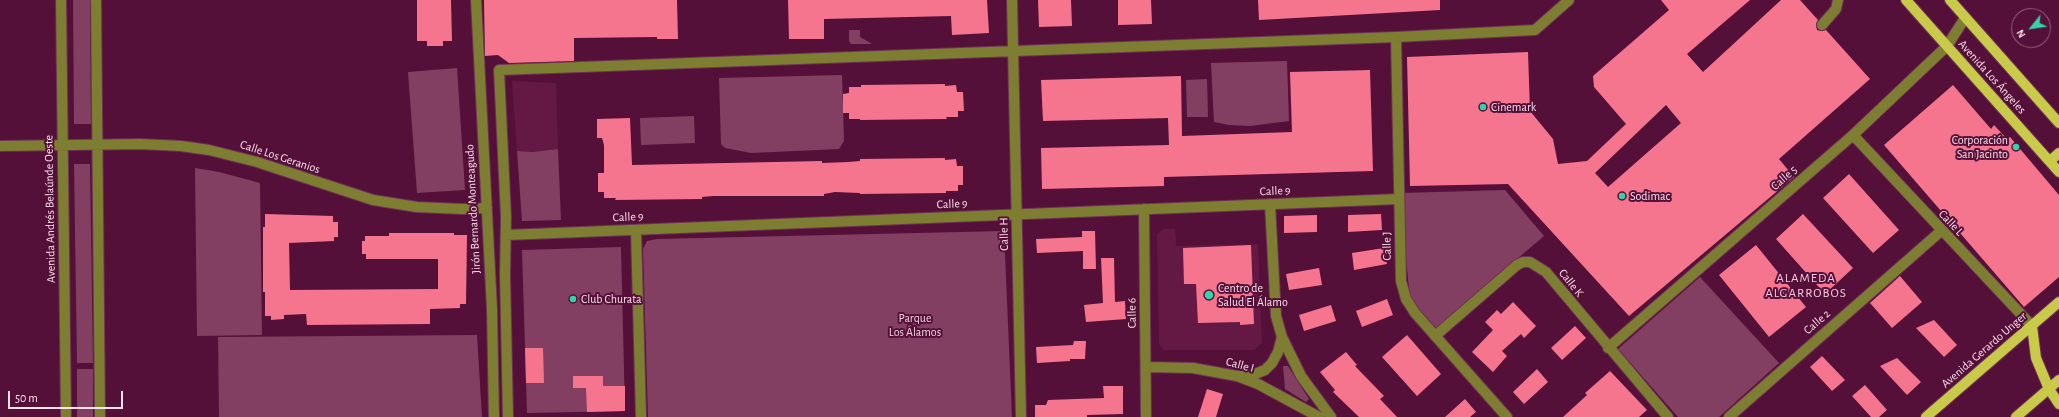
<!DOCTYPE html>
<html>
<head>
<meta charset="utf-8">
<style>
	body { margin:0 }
	#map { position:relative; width:2059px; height:417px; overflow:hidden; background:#541038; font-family:"Alegreya Sans",sans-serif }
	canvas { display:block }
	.north { position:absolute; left:2011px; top:8px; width:40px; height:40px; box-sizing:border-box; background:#541038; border:1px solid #976480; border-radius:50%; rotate:240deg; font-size:11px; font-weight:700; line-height:16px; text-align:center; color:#fbe1ec }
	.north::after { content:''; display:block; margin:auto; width:14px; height:18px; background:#32d4a9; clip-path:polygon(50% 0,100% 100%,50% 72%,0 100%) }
	.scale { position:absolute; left:8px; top:391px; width:115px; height:18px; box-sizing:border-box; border:2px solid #fbe1ec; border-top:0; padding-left:5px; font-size:12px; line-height:14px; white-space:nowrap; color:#fbe1ec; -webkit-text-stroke:3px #541038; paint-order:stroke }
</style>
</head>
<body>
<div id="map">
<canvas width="2059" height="417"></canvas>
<div class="north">N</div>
<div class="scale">50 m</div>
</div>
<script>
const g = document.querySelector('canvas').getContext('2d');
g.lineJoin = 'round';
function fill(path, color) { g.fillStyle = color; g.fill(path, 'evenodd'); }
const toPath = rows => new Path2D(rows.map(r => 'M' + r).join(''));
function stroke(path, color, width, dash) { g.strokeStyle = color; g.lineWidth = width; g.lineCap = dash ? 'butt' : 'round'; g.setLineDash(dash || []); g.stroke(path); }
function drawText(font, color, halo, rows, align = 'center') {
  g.font = font + ' "Alegreya Sans",sans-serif'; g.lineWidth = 4; g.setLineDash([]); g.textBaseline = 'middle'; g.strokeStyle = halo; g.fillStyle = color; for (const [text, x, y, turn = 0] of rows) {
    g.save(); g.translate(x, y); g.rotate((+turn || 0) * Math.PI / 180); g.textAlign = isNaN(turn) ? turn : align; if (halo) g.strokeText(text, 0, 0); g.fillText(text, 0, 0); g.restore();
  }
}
const built = toPath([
	[512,81,556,83,558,149,533,152,517,151],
	[1163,229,1175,229,1176,246,1258,244,1262,343,1254,350,1164,350,1159,344,1157,234]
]);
const green = toPath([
	[73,0,90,0,91,124,74,124],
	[849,30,860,30,860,37,872,44,851,44,849,41],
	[1287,61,1289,121,1250,126,1229,125,1214,122,1211,63],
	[457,68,465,190,417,193,408,72],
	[842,75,844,141,839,149,751,153,725,148,721,144,719,78],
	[1207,79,1208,117,1187,117,1186,80],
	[694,116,695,143,641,145,640,118],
	[558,149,561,220,522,221,517,151,533,152],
	[74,164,90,164,93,363,77,363],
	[195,168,219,172,260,183,262,335,197,336],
	[1505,190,1544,236,1436,328,1419,310,1410,296,1404,243,1402,193],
	[1004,231,1012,417,648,417,643,249,647,241,657,239],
	[621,247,625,411,527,413,522,250],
	[1700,277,1779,363,1719,417,1678,417,1618,349],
	[477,335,482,417,219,417,218,337],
	[1283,366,1288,366,1309,399,1306,402,1285,389],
	[77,369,93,369,93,417,77,417]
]);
const building = toPath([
	[417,0,451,0,452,41,443,41,443,46,427,46,427,41,417,41],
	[484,0,677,0,678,39,657,39,657,37,574,38,574,61,509,63,498,55,485,56],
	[788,0,987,0,989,33,952,35,951,16,824,19,824,39,789,39],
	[1038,0,1071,0,1072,26,1039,27],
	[1118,0,1151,0,1152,24,1118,25],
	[1258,0,1440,0,1440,10,1259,20],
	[1661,0,1750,0,1687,54,1703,72,1781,0,1800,0,1818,20,1816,24,1817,30,1821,31,1826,30,1870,79,1779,159,1794,177,1629,316,1508,184,1410,186,1407,57,1528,52,1530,111,1553,139,1558,164,1587,161,1626,124,1594,87,1593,76,1669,10],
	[1666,105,1681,123,1608,187,1595,173],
	[1370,70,1373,171,1164,177,1164,186,1042,189,1041,148,1169,145,1168,118,1043,121,1041,80,1181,76,1182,136,1292,132,1290,72],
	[945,84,945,86,956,85,957,92,963,92,964,111,958,111,958,117,946,117,947,119,860,120,860,119,849,119,849,113,843,113,843,94,849,93,849,87,861,87,861,85],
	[1953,85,1991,129,1994,125,2007,139,2010,137,2059,195,2059,277,2024,307,1884,145],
	[630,118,632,165,822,161,822,163,848,162,860,161,860,159,945,158,945,160,956,159,957,166,963,166,963,185,958,185,958,191,946,191,946,193,860,194,860,193,835,192,824,194,824,196,713,196,702,197,702,199,615,200,616,198,604,198,604,192,598,192,598,173,604,173,604,145,602,138,597,138,597,119],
	[1849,174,1899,230,1873,253,1823,198],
	[265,214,333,216,333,222,338,222,338,237,334,237,334,241,289,243,290,290,438,289,438,259,366,259,366,254,362,254,362,241,365,241,365,236,389,236,389,233,454,233,454,235,467,235,466,304,460,304,460,308,430,309,430,324,307,325,306,314,284,315,284,319,271,320,271,316,265,316,265,292,263,292,263,227,265,227],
	[1381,214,1382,230,1348,232,1348,215],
	[1803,214,1853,268,1825,294,1776,239],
	[1317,215,1317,232,1284,233,1284,216],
	[1082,231,1095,231,1096,269,1083,269,1083,251,1037,253,1036,239,1082,237],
	[1251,245,1254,324,1240,325,1240,322,1198,323,1196,284,1184,284,1183,248],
	[1756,245,1806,307,1769,337,1719,275],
	[1384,248,1387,264,1354,270,1352,253],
	[1101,258,1114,258,1115,302,1125,301,1126,319,1086,322,1084,305,1103,303],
	[1319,268,1322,285,1289,290,1286,274],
	[1900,276,1922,302,1892,328,1870,303],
	[1387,299,1393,315,1362,327,1356,311],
	[1513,302,1536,326,1524,338,1521,334,1502,351,1507,356,1493,372,1472,352,1493,330,1485,322,1497,310,1501,314],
	[1331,305,1336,321,1304,331,1299,315],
	[1934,320,1957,345,1944,357,1916,328],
	[1575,326,1586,338,1562,360,1551,348],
	[1407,335,1441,374,1417,396,1382,357],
	[1074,341,1086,341,1085,359,1070,359,1070,361,1037,363,1036,347,1073,345],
	[525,348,543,348,544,383,526,383],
	[1346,352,1357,365,1355,366,1384,396,1380,399,1397,417,1359,417,1333,392,1335,390,1320,372],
	[1822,356,1845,380,1832,391,1810,367],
	[1897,358,1921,382,1907,395,1880,366],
	[1537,369,1548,382,1524,404,1513,392],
	[1610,371,1647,410,1639,417,1563,417,1587,395,1585,393],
	[573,376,603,376,603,386,625,386,625,411,587,412,586,388,573,388],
	[1865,385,1887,410,1879,417,1871,417,1852,396],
	[1103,386,1123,386,1123,414,1087,415,1087,417,1035,417,1035,405,1046,405,1048,400,1104,398],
	[1207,389,1223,394,1216,417,1198,417],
	[1465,399,1476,412,1470,417,1445,417]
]);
const minor = toPath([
	[61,0,66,417],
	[96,0,100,417],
	[476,0,492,309,494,417],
	[1012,0,1021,417],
	[1822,25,1836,9,1838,0],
	[1396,37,1401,281,1406,299,1415,313,1507,417],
	[1853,135,2032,326],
	[0,146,140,144,181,146,209,150,257,162,373,200,417,207,462,209,487,208],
	[1270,204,1276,316,1282,337,1301,376,1331,417],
	[1144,209,1146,417],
	[636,230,641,417],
	[506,235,1399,199],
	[1435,336,1517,265,1523,262,1530,262,1546,272,1668,417],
	[1608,348,1853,135,1947,46,1965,18],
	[1146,367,1193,368,1237,376,1258,384,1319,417],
	[1239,376,1255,374,1265,370,1272,363,1278,352,1282,337],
	[508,417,505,275,506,217,499,70,1396,37,1535,30,1569,0],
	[1729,417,1941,231]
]);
const major = toPath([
	[1906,0,2059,172],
	[1950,0,2059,123],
	[2050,161,2059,153],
	[2032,326,2036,358,2049,389,2059,404],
	[1926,417,2059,302],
	[2016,417,2059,380]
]);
const markers = [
	[1483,107,4,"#32d4a9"],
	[2016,147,4,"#32d4a9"],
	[1622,196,4,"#32d4a9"],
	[1209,295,5,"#32d4a9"],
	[573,299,4,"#32d4a9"]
];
const streetNames = [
	["Avenida Los Ángeles",1992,77,48],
	["Calle Los Geranios",280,157,18],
	["Calle 5",1784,178,-41],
	["Calle 9",1275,191,-2],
	["Calle 9",952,204,-2],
	["Avenida Andrés Belaúnde Oeste",50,209,-91],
	["Jirón Bernardo Monteagudo",473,209,-93],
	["Calle 9",628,217,-2],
	["Calle L",1951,223,47],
	["Calle H",1004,234,-91],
	["Calle J",1387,246,-91],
	["Calle K",1571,283,51],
	["Calle 6",1132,313,-91],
	["Calle 2",1817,322,-41],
	["Avenida Gerardo Unger",1984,350,-41],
	["Calle I",1240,365,15]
];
const poiNames = [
	["Cinemark",1491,107],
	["Corporación",2008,140,"right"],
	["San Jacinto",2008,154,"right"],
	["Sodimac",1630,196],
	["Centro de",1218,288],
	["Salud El Álamo",1218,302],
	["Club Churata",581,299]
];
const parkNames = [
	["Parque",915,318],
	["Los Álamos",915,332]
];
const neighbourhoodNames = [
	["ALAMEDA",1806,278],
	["ALGARROBOS",1806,293]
];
fill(built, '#641945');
fill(green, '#833f62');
fill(building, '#f6758e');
stroke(minor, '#6f3155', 12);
stroke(major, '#6f3155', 12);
stroke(minor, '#7d7e32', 10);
stroke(major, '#c9ca49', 10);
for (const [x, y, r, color] of markers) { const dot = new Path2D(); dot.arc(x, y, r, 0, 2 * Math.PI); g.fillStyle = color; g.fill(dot); stroke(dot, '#541038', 1.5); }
drawText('12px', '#fbe1ec', '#541038', streetNames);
drawText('12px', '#fbe1ec', '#541038', poiNames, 'left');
drawText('12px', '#f3d4e1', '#541038', parkNames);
g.letterSpacing = '1px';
drawText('13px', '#fac7de', '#541038', neighbourhoodNames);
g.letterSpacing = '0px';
</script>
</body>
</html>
